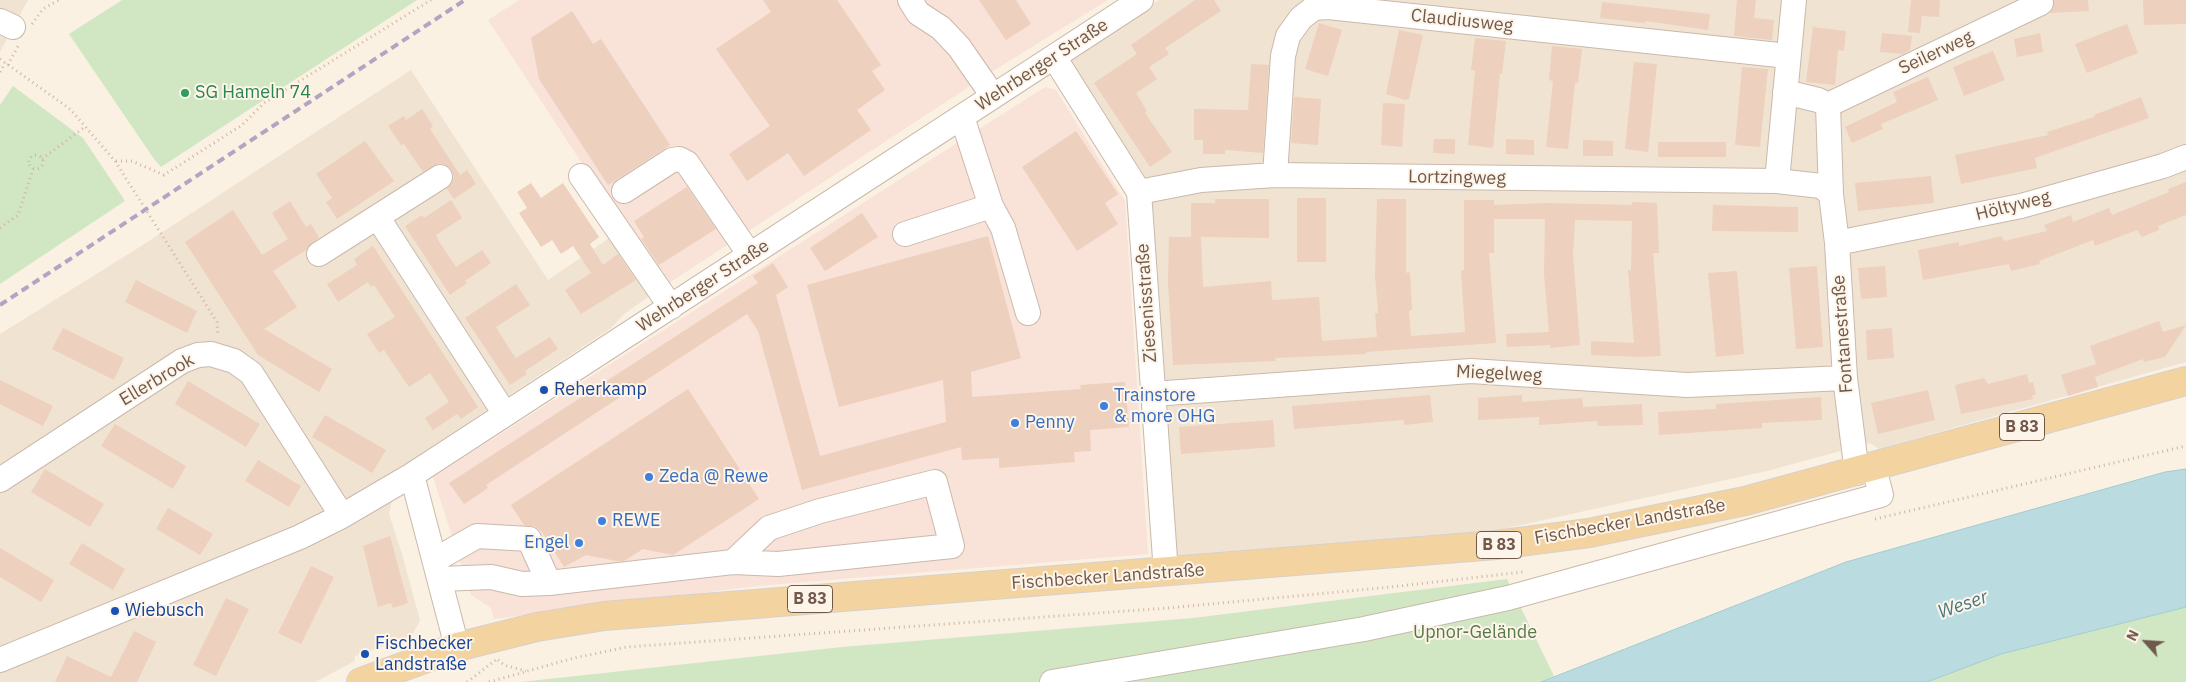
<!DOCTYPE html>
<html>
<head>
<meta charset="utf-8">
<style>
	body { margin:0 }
	#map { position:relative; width:2186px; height:682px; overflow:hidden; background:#faf1e3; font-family:"IBM Plex Sans",sans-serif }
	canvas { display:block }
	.north { position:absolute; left:2121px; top:617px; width:50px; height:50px; -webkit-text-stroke:4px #fdf5e9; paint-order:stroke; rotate:296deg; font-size:14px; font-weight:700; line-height:20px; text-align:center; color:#70584b }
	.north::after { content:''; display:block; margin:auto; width:18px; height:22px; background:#70584b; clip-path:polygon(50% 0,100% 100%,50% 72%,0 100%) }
</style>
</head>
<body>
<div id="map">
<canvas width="2186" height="682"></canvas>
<div class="north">N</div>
</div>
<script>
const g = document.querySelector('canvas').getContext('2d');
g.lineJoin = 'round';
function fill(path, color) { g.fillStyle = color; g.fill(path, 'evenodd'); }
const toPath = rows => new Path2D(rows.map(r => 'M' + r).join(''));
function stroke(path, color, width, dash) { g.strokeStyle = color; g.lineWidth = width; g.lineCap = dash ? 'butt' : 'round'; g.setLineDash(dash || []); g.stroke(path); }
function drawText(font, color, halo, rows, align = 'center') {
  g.font = font + ' "IBM Plex Sans",sans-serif'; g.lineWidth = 4; g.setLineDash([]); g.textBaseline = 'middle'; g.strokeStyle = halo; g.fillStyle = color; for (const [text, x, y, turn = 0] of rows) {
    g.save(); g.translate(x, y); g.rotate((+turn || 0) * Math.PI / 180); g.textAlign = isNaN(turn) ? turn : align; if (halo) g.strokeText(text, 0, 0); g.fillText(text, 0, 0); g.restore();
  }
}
const residential = toPath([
	[0,0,28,0,0,52],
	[1159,0,2186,0,2186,362,1879,449,1870,443,1767,471,1494,531,1175,557,1148,181,1067,60],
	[411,70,548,280,624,228,652,294,623,315,611,328,399,468,389,514,402,554,420,620,412,636,355,656,355,661,315,682,0,682,0,334,138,248]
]);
const commercial = toPath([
	[519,0,1108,0,993,71,663,287,488,20],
	[1045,87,1056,90,1125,201,1148,554,757,586,494,619,491,608,471,595,433,477]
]);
const green = toPath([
	[122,0,417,0,161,167,154,159,69,34],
	[13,86,83,138,125,201,0,284,0,105],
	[1507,579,1554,676,1541,682,521,682,842,647,1193,618],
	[2186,607,2186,682,1927,682,2001,654]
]);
const water = toPath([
	[2186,469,2186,607,2001,654,1927,682,1541,682,1846,562,2165,472,2186,469]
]);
const building = toPath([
	[763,0,837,0,881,65,872,71,885,90,857,110,871,130,804,176,788,153,747,181,729,154,770,126,716,49,771,12],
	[979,0,1016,0,1031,24,1006,40],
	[1195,0,1214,0,1221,11,1165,48,1169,54,1149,67,1157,79,1136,93,1147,111,1145,113,1172,152,1150,167,1094,83,1137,54,1131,45],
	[1737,0,1756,0,1754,18,1774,20,1772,40,1734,36],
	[1911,0,1940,0,1939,17,1922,16,1920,33,1908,32],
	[2054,0,2088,0,2089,11,2050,13,2054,6],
	[2143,0,2186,0,2186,24,2144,25],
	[1602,2,1710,14,1708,30,1645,21,1645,23,1600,18],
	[572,11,593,44,601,39,670,145,608,185,539,79,531,38],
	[1319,23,1342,30,1328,76,1305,69],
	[2127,24,2138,53,2087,73,2075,44],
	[1813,27,1846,31,1844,51,1838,50,1835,85,1806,82],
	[1399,30,1423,35,1409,99,1405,100,1386,94],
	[1882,33,1912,36,1910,50,1903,54,1880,52],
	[2040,33,2043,52,2017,57,2014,39],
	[1475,38,1506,41,1502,74,1500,73,1493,148,1468,145,1475,71,1471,70],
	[1552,46,1582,49,1578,83,1575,83,1568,149,1546,147,1553,81,1549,80],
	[1993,51,2005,80,1964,96,1953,67],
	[1634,62,1657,64,1648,152,1625,149],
	[1251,64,1269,65,1263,153,1225,150,1225,154,1203,154,1203,140,1194,140,1194,109,1248,110],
	[1742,67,1768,69,1760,147,1735,145],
	[1928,77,1938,100,1881,124,1883,129,1852,143,1845,127,1897,102,1893,92],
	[1294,97,1321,99,1318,145,1291,143],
	[2141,97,2149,118,2035,158,2037,168,1961,184,1955,155,2048,135,2047,132,2094,117,2094,115],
	[1383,103,1405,104,1402,147,1381,145],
	[422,109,433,126,430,129,460,175,467,170,476,184,454,199,447,189,454,177,451,169,446,165,439,163,423,172,404,144,401,145,388,126,404,116,406,120],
	[1076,131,1118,194,1105,203,1118,224,1077,251,1022,167],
	[1434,139,1455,139,1455,154,1433,153],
	[1506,139,1534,140,1534,155,1506,154],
	[1583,140,1613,141,1613,156,1583,156],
	[365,141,394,181,337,219,326,202,332,198,316,174],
	[1658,142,1726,142,1726,157,1658,157],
	[1931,176,1934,203,1858,211,1855,183],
	[2186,182,2186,215,2158,226,2159,230,2142,237,2137,230,2095,246,2093,240,2039,261,2040,264,2011,271,2009,264,1923,280,1918,250,1959,242,1959,246,2002,236,2004,241,2047,231,2044,225,2071,215,2073,222,2109,208,2112,215,2169,192,2168,189],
	[531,183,541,198,563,183,599,237,590,244,603,265,618,254,636,280,581,314,565,290,591,273,573,246,561,254,552,240,541,247,519,213,527,208,517,192],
	[687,187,716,229,659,265,641,239,644,237,634,221],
	[1297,198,1326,198,1326,262,1297,262],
	[1215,199,1269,199,1269,238,1201,237,1203,287,1271,281,1272,300,1319,297,1322,341,1377,337,1375,313,1378,313,1375,275,1377,199,1406,199,1406,273,1410,272,1412,310,1409,311,1411,336,1465,332,1461,270,1464,270,1464,200,1494,200,1494,205,1546,203,1632,205,1632,202,1657,203,1659,253,1653,253,1661,356,1640,357,1591,355,1591,341,1634,343,1628,270,1631,270,1632,221,1575,220,1573,254,1580,345,1550,348,1550,345,1507,347,1506,334,1549,332,1544,274,1545,219,1494,219,1494,253,1489,253,1496,343,1366,352,1366,354,1275,358,1276,361,1173,365,1168,282,1169,237,1191,237,1191,203,1215,203],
	[451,200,462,218,436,235,438,240,456,267,482,250,491,263,465,281,467,283,450,295,405,226,422,215,424,218],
	[290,201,306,227,311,224,319,237,306,250,273,271,297,307,264,329,332,369,319,392,258,355,185,242,233,210,262,255,288,239,272,213],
	[1713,205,1798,207,1798,232,1712,231],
	[862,213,878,237,825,271,810,248],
	[988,236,1021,358,971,372,972,397,1081,389,1080,385,1125,382,1129,427,1090,430,1091,451,1074,452,1075,462,999,468,999,458,962,460,961,447,802,490,758,331,747,314,486,485,488,488,464,504,449,483,758,283,753,276,773,263,788,287,776,295,820,456,946,422,943,380,839,407,807,285],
	[373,246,478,407,461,419,457,414,433,430,425,418,449,402,430,373,409,387,384,350,379,353,367,334,395,317,374,285,371,287,368,282,338,302,327,284,357,265,354,259],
	[1817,266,1823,347,1796,349,1789,268],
	[1885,266,1887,297,1861,299,1858,268],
	[1737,271,1744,354,1716,357,1708,273],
	[136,280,197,311,187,333,125,302],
	[516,284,530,305,496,327,510,350,516,358,550,337,558,349,525,371,527,374,510,385,465,318],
	[2159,321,2163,332,2186,325,2165,357,2144,362,2143,359,2095,377,2098,387,2068,396,2061,375,2096,364,2090,346],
	[63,328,124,358,114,380,52,349],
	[1892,328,1894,358,1867,360,1866,330],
	[2027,374,2029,383,2033,382,2036,394,2032,396,2033,399,1961,414,1955,385,1984,378,1988,384],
	[0,380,53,406,43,426,0,404],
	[188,381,260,424,246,447,175,404],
	[688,389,759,499,673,555,643,549,624,561,617,561,586,555,564,567,542,532,536,527,524,525,511,505],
	[1928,390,1935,420,1878,434,1871,403],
	[1430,395,1433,422,1404,425,1404,420,1294,429,1292,406],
	[1522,395,1522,402,1582,398,1583,407,1642,404,1643,425,1598,426,1597,421,1539,425,1539,417,1478,420,1478,398],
	[1821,397,1822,420,1762,423,1762,428,1659,435,1658,412,1716,409,1716,404],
	[325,415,386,450,372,473,312,437],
	[1273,420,1275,447,1181,454,1179,427],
	[115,424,186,466,173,489,101,446],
	[258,460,301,486,289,507,245,481],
	[45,469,104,504,90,527,31,492],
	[168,508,213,534,200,555,156,529],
	[390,536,408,603,393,608,391,603,378,607,363,546],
	[82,543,125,569,113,590,69,564],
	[0,548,54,580,41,602,0,577],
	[311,566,334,577,301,644,278,633],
	[226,598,249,609,216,676,193,665],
	[134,631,156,642,137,682,55,682,67,656,111,677]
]);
const path = toPath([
	[32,24,43,9,59,0],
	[0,59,70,109,115,161,217,322,218,336],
	[8,65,18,46],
	[0,72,5,63],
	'29 162a7 7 0 1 1 14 0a7 7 0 1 1-14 0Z',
	[42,159,86,126],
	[116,161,132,161,164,175,242,125,264,103,431,0],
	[0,228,18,215,33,169],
	[1875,519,2186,446],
	[498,660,504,665,526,671],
	[467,682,496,660],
	[489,682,574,658,627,647,1168,608,1391,587,1523,572]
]);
const minor = toPath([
	[910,0,918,13,941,28,959,47,993,96],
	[0,21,13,27],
	[1054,57,1139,192,1166,573],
	[1785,92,1818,100,1828,105,1831,194],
	[1828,105,2041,3,2040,0],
	[962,117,991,206,1003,228,1028,313],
	[1275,175,1283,56,1288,36,1301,18,1314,8,1328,7,1788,56],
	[581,176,671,307],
	[1777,181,1794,0],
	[624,191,672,160,679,159,687,163,750,255],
	[1139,192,1201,180,1275,175,1777,181,1821,186,1831,194,1837,243,1845,378,1857,473],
	[378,218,505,414],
	[905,234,991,206],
	[1837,243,2021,206,2163,166,2186,157],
	[319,254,440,177],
	[1153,394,1471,371,1687,385,1845,378],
	[412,475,457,647],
	[0,480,182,361,198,355,211,354,234,361,251,373,342,516],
	[435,560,477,536,529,539,549,583,522,584,491,577,440,579],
	[549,583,733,562,778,564,952,546,935,482,820,511,769,528,733,562],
	[0,660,300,537,342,516,412,475,1141,0],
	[1052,682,1364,629,1508,598,1881,495,1874,468]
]);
const major = toPath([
	[361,682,457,647,537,627,604,616,1496,545,1589,533,1745,501,2186,381]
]);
const rail = toPath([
	[0,305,465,0]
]);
const markers = [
	[185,93,5,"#2e9e5b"],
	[544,390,5,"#1a4fb4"],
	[1104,406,5,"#3f7fe0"],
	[1015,423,5,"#3f7fe0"],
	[649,477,5,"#3f7fe0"],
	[602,521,5,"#3f7fe0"],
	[579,543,5,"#3f7fe0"],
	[115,611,5,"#1a4fb4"],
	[365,654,5,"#1a4fb4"]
];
const shields = [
	[2022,427,45],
	[1499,545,45],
	[810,599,45]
];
const shieldNames = [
	["B 83",2022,427],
	["B 83",1499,545],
	["B 83",810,599]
];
const streetNames = [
	["Claudiusweg",1462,21,6],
	["Seilerweg",1936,53,-25],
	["Wehrberger Straße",1042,65,-33],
	["Lortzingweg",1457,178,1],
	["Höltyweg",2013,206,-14],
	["Wehrberger Straße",703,286,-33],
	["Ziesenisstraße",1147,303,-94],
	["Fontanestraße",1843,334,-94],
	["Miegelweg",1499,374,3],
	["Ellerbrook",157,380,-31],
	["Fischbecker Landstraße",1630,522,-10],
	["Fischbecker Landstraße",1108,577,-4]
];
const leisureNames = [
	["SG Hameln 74",195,93]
];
const transitNames = [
	["Reherkamp",554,390],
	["Wiebusch",125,611],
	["Fischbecker",375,644],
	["Landstraße",375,665]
];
const shopNames = [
	["Trainstore",1114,396],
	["& more OHG",1114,417],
	["Penny",1025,423],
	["Zeda @ Rewe",659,477],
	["REWE",612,521],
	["Engel",569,543,"right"]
];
const parkNames = [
	["Upnor-Gelände",1475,633]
];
const waterNames = [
	["Weser",1963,605,-19]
];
fill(residential, '#f1e3d2');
fill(commercial, '#f9e2d8');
fill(green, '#d1e6c3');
fill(water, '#badce1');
stroke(water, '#a1cbd2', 1);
fill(building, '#edd0bd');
stroke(minor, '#cab9ab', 26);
stroke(major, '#d7d0cd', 30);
stroke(path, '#d1b4a1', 3, [1, 4]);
stroke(minor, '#fff', 24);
stroke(major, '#f3d4a1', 28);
stroke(rail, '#b4a3c2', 4, [8, 5]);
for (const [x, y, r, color] of markers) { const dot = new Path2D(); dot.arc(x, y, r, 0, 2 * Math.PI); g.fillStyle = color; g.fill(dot); stroke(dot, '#fdf5e9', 2); }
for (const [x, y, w] of shields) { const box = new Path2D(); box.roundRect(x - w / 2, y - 13.5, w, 27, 4); g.fillStyle = '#fdf5e9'; g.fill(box); stroke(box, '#70584b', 1); }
drawText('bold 16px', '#70584b', null, shieldNames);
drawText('18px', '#70584b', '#fdf5e9', streetNames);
drawText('18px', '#27864d', '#fdf5e9', leisureNames, 'left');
drawText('18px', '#164399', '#fdf5e9', transitNames, 'left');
drawText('18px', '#366cbe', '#fdf5e9', shopNames, 'left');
drawText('18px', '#567a47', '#fdf5e9', parkNames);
drawText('italic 19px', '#477881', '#fdf5e9', waterNames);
</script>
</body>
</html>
